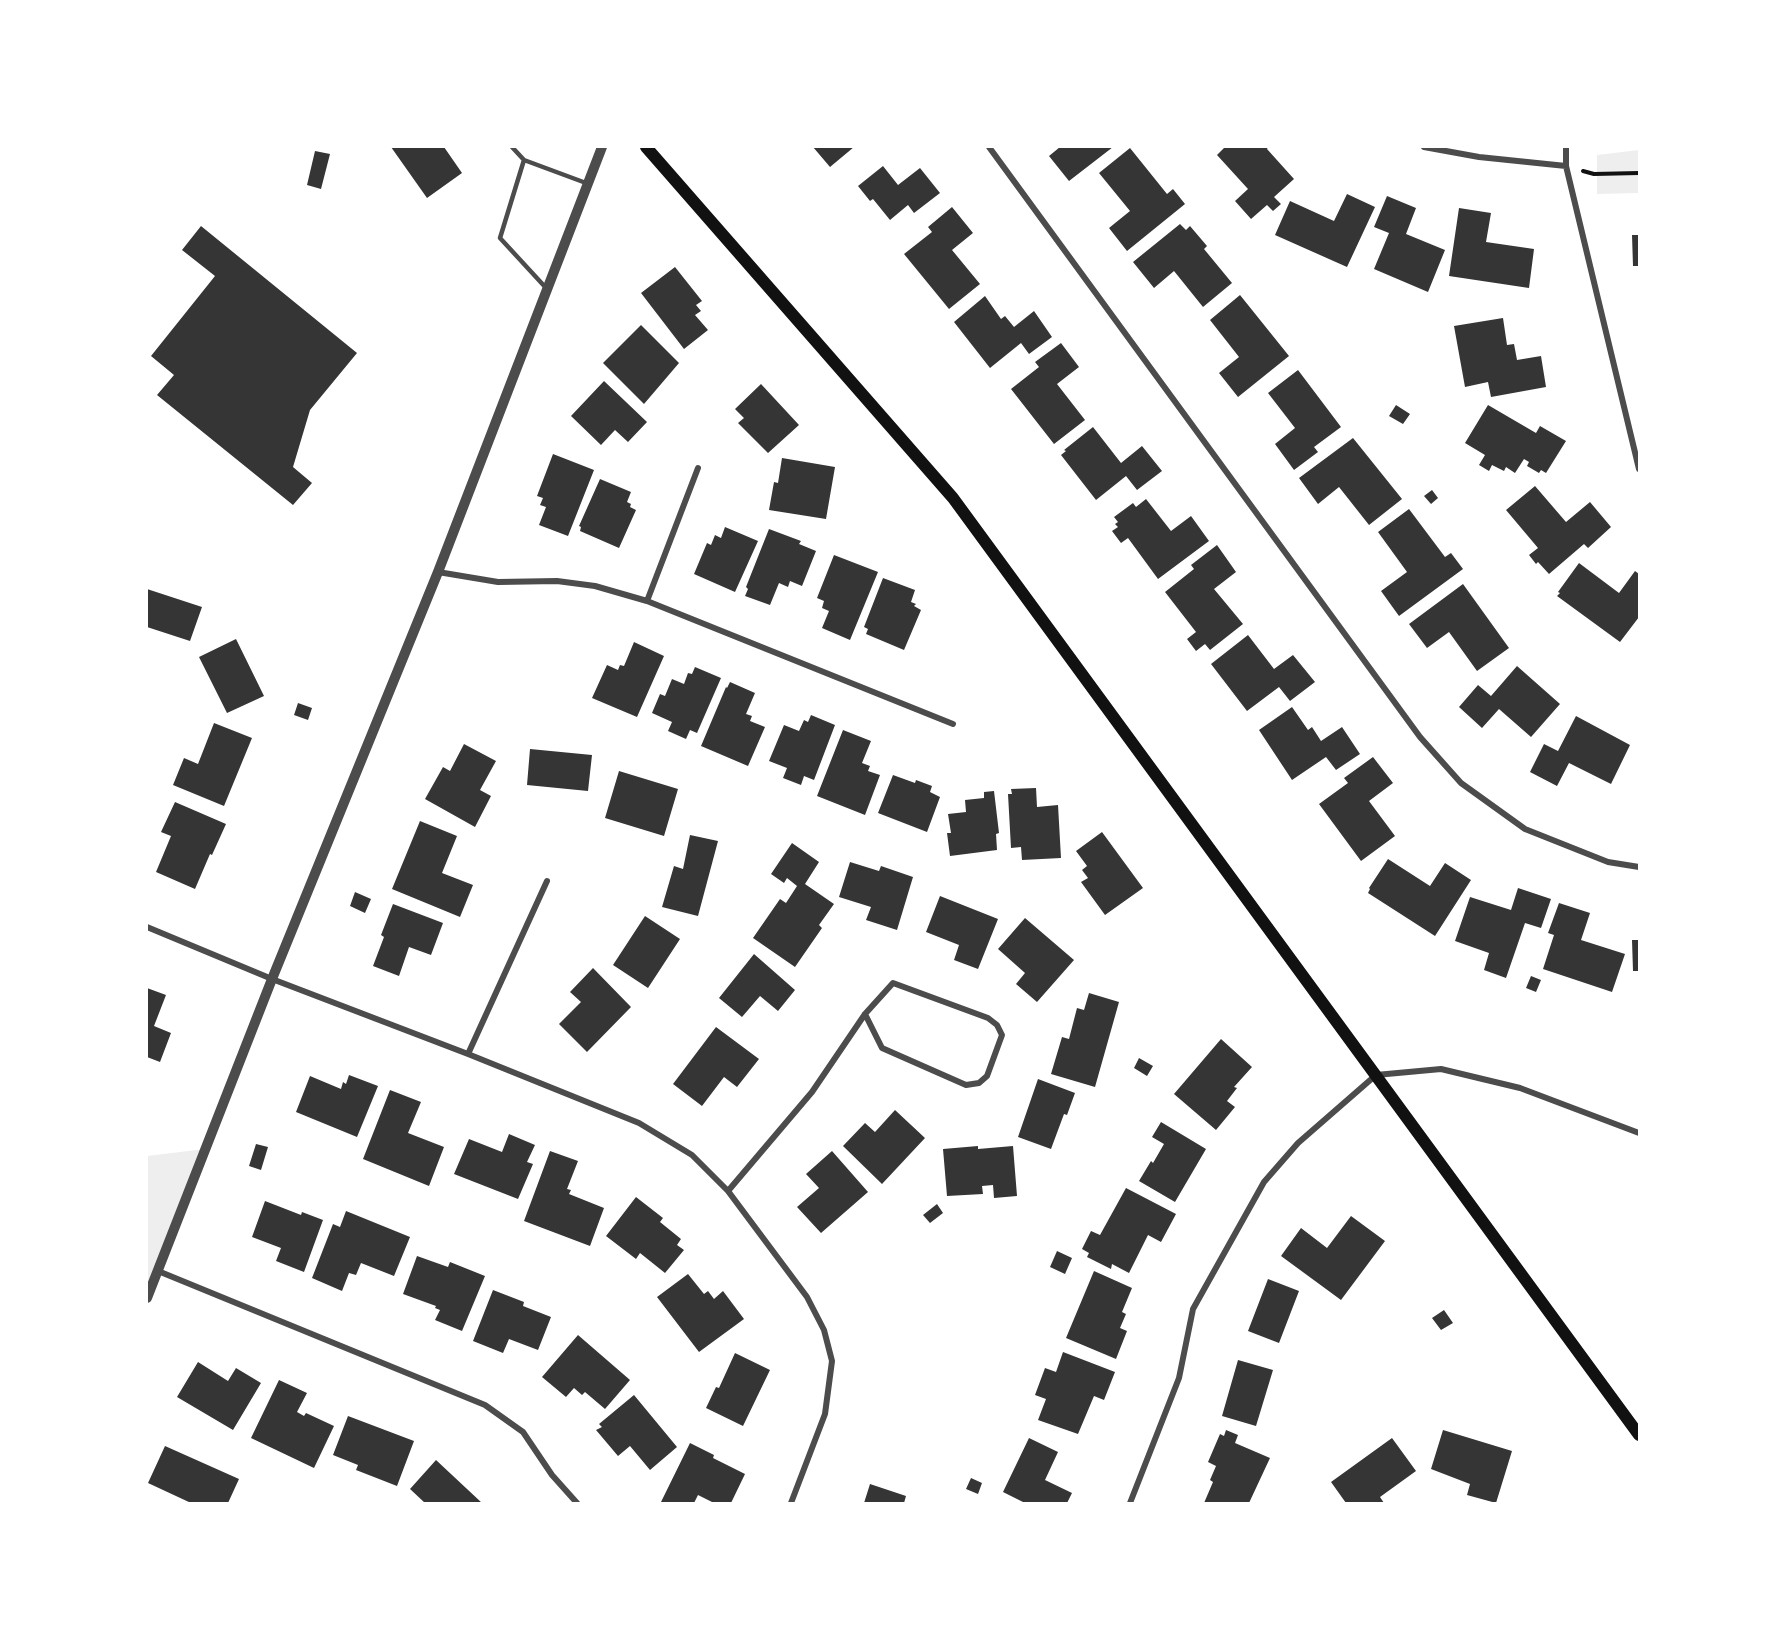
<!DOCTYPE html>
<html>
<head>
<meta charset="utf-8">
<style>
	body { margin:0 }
	#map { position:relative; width:1786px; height:1650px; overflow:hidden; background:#fff; font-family:"Archivo Narrow",sans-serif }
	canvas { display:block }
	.frame { position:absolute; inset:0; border:148px solid #fff; pointer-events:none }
</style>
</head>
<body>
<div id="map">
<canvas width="1786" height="1650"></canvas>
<div class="frame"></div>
</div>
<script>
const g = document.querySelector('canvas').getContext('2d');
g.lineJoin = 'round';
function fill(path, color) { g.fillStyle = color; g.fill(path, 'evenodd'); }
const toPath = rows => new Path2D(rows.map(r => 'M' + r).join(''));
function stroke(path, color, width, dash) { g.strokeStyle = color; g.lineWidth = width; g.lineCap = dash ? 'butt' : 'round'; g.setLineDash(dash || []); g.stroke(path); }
const green = toPath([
	[1639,150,1639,193,1597,194,1597,155],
	[205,1149,147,1298,147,1156]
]);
const building = toPath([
	[391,147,444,147,462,173,427,198],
	[813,147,854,147,830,167],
	[1060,147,1113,147,1069,181,1049,156],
	[1225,147,1268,147,1267,149,1294,179,1274,197,1281,204,1273,211,1267,205,1251,219,1235,201,1248,189,1217,155],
	[1130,148,1167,194,1173,189,1185,204,1127,251,1109,228,1130,211,1099,173],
	[315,151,330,154,321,189,307,185],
	[883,166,898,185,920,168,940,193,914,213,908,205,890,220,873,199,870,201,858,186],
	[1347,194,1375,207,1347,267,1275,235,1290,201,1334,221],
	[1387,196,1416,208,1406,234,1445,250,1428,292,1374,269,1389,233,1374,227],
	[952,207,973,233,952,250,980,284,949,309,904,254,932,232,928,227],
	[1459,208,1491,213,1486,242,1534,249,1529,288,1449,276],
	[1180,224,1186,230,1190,226,1207,246,1204,249,1232,283,1203,307,1174,271,1154,288,1133,262],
	[201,226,357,353,310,410,293,467,312,483,293,505,157,395,174,375,151,356,215,276,182,250],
	[1632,235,1639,235,1639,266,1633,266],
	[675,267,702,301,696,305,701,311,695,315,708,330,684,349,641,293],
	[1240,295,1289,356,1238,397,1219,373,1239,357,1210,320],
	[985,296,1001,319,1005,316,1014,327,1034,311,1052,337,1029,354,1021,343,990,368,954,322],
	[1503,318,1507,345,1514,344,1517,360,1541,356,1546,387,1491,397,1488,382,1465,387,1454,326],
	[641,325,679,363,644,404,603,363],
	[1061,343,1079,367,1057,384,1085,420,1054,444,1011,389,1039,367,1035,362],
	[1298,370,1341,427,1314,447,1318,452,1294,470,1275,444,1295,428,1268,393],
	[604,381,647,422,628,442,615,430,601,445,571,416],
	[761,384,799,425,768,453,738,423,744,418,735,409],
	[1396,405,1410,414,1403,424,1389,416],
	[1488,405,1536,433,1540,426,1566,441,1546,473,1541,470,1539,473,1527,466,1529,462,1524,459,1515,473,1506,467,1504,471,1492,465,1489,471,1479,465,1485,455,1465,443],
	[1093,427,1121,463,1142,446,1162,471,1137,490,1126,476,1096,500,1061,455,1066,451,1064,450],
	[1353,438,1402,499,1369,525,1339,487,1318,504,1299,478],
	[553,454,594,470,568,536,539,525,546,507,540,505,543,498,537,496],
	[782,458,835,467,826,519,769,510,774,482,778,483],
	[600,479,631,492,627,502,631,504,630,507,636,510,619,548,580,531,581,527,579,526],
	[1535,486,1566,522,1590,502,1611,527,1588,548,1584,544,1549,574,1538,562,1536,564,1529,555,1538,548,1506,510],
	[1432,490,1438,498,1431,504,1424,496],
	[1146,499,1171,531,1191,516,1209,541,1158,579,1128,538,1121,543,1112,531,1118,527,1115,524,1118,522,1114,517,1133,503,1136,507],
	[1409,509,1445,557,1451,553,1463,569,1399,616,1381,591,1407,572,1378,532],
	[725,527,758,541,735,592,694,574,707,543,711,545,715,535,721,538],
	[769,529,801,541,799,544,816,551,802,586,790,581,788,587,779,583,770,605,745,596,748,589,746,587],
	[1217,545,1236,572,1214,589,1243,624,1210,650,1205,644,1196,651,1187,639,1196,632,1165,592,1194,569,1191,565],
	[834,555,878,572,850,640,822,628,829,611,822,608,824,601,817,598],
	[1579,563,1619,593,1635,571,1639,574,1639,617,1620,642,1557,596,1560,593,1558,592],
	[883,578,915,590,911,602,916,604,914,606,921,610,904,650,866,634,868,629,864,627],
	[1463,584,1509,648,1477,671,1449,632,1427,648,1409,624],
	[147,589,202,607,190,641,147,627],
	[1248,635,1274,669,1293,655,1315,682,1290,701,1279,687,1247,711,1211,664],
	[236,639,264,696,227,713,199,657],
	[634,642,664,656,637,717,592,698,607,665,618,670,620,665,624,666],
	[1517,666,1560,704,1531,737,1499,709,1482,728,1459,707,1478,685,1491,696],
	[695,667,721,678,697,733,690,730,686,739,668,731,672,722,652,713,660,694,665,696,672,679,684,684,688,673,692,674],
	[730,682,755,693,746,714,752,716,750,721,765,727,748,766,701,746,726,687,727,688],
	[298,703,312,708,308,720,294,715],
	[1292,707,1308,730,1312,727,1321,741,1342,727,1360,754,1336,770,1326,757,1292,780,1259,730],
	[811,715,835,725,814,780,804,776,801,785,783,778,787,768,769,761,784,725,799,731,804,720,808,722],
	[1576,716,1630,745,1611,784,1569,763,1557,786,1530,772,1544,744,1558,751],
	[214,723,252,738,224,806,173,785,184,758,198,764],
	[843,730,871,741,862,763,870,766,868,771,880,775,865,815,817,796],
	[464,744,496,761,480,790,491,796,475,827,425,799,443,767,450,771],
	[530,749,592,755,588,791,527,785],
	[1373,757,1393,783,1369,801,1395,836,1361,861,1319,804,1348,783,1344,778],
	[619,771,678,789,664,836,605,818],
	[893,775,915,783,916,780,932,786,930,792,940,797,927,832,878,813],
	[1036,788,1037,807,1058,805,1061,858,1022,860,1021,847,1011,848,1008,794,1012,794,1011,789],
	[994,791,999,833,996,834,997,850,950,856,947,833,951,833,948,814,966,812,965,800,984,798,984,792],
	[175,802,226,824,212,855,210,854,195,889,156,872,171,836,161,832],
	[420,821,457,836,442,873,473,885,460,917,392,889],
	[1102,832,1143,888,1105,915,1081,882,1088,878,1082,870,1087,866,1076,851],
	[690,835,718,841,698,916,662,907,674,866,683,869],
	[792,843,819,862,805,884,834,904,819,925,822,928,795,967,753,938,780,899,786,903,797,886,787,878,784,883,771,874],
	[1388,859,1430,886,1445,863,1471,880,1435,936,1368,893,1370,889,1369,888],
	[850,862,879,871,881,866,913,877,897,930,866,920,871,907,839,897],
	[1518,888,1551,899,1541,928,1525,923,1506,978,1484,970,1489,953,1455,941,1470,897,1511,910],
	[355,892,371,899,365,913,350,906],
	[940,896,998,919,978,969,954,960,959,945,926,932],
	[1559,903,1590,913,1581,940,1625,954,1612,992,1543,969,1554,935,1548,933],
	[393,904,443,923,431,955,409,947,399,976,373,966,384,937,381,935],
	[645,916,680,939,648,988,613,965],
	[1025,918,1074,960,1037,1002,1016,984,1025,973,998,949],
	[1632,940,1639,940,1639,971,1633,971],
	[754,954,795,990,778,1011,760,996,742,1017,719,998],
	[593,968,631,1007,587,1052,559,1024,581,1002,570,992],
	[1531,976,1541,980,1536,992,1526,988],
	[147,988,166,995,154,1026,171,1033,160,1062,147,1057],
	[1089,993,1119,1002,1095,1087,1051,1074,1062,1037,1069,1039,1077,1008,1084,1010],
	[716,1027,759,1059,737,1087,724,1077,702,1106,673,1084],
	[1221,1039,1252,1067,1234,1087,1237,1088,1227,1101,1235,1107,1216,1130,1174,1094],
	[1139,1058,1153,1066,1147,1076,1134,1068],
	[349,1075,378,1086,357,1137,296,1112,310,1076,341,1089,343,1082,346,1084],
	[1038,1079,1075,1093,1067,1115,1064,1114,1051,1149,1018,1137],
	[390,1090,421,1102,408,1133,444,1147,429,1186,363,1159],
	[895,1110,925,1138,882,1184,843,1146,865,1123,875,1132],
	[1161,1122,1206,1149,1175,1202,1139,1181,1151,1161,1153,1163,1164,1144,1152,1137],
	[509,1134,535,1145,527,1162,533,1164,518,1199,454,1174,469,1139,502,1152],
	[256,1144,268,1147,261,1170,249,1166],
	[978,1146,978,1149,1013,1146,1017,1196,994,1198,993,1185,982,1186,983,1194,947,1196,943,1149],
	[550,1151,578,1161,567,1189,571,1190,569,1194,604,1208,590,1246,524,1221],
	[832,1151,868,1192,821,1233,797,1207,819,1188,806,1174],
	[1126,1188,1176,1214,1161,1242,1148,1235,1129,1273,1112,1264,1111,1269,1087,1257,1089,1253,1082,1249,1091,1231,1100,1235],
	[636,1197,663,1218,660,1222,681,1239,677,1245,684,1250,665,1273,640,1253,636,1259,606,1236],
	[265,1201,301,1215,302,1212,323,1220,304,1272,276,1261,281,1248,252,1237],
	[937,1204,943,1213,930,1223,923,1215],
	[346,1211,410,1237,394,1276,361,1263,356,1275,349,1273,342,1291,312,1278,333,1224,340,1227],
	[1351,1216,1385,1241,1341,1300,1281,1256,1301,1228,1327,1248],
	[1057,1251,1072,1258,1065,1274,1050,1267],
	[417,1256,448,1267,450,1262,485,1276,462,1331,435,1320,440,1310,435,1308,436,1306,403,1294],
	[1094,1271,1132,1288,1122,1312,1126,1314,1120,1328,1127,1331,1116,1359,1066,1338],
	[688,1274,704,1294,708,1291,714,1299,723,1291,744,1319,699,1352,657,1297],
	[1268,1279,1299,1291,1279,1343,1248,1331],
	[493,1290,524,1302,523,1306,551,1317,538,1350,509,1339,503,1353,473,1341],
	[1444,1310,1453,1323,1441,1330,1432,1318],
	[578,1335,630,1380,605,1409,585,1392,582,1395,574,1388,566,1397,542,1377],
	[1063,1352,1115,1372,1104,1400,1094,1396,1078,1434,1038,1420,1046,1399,1035,1395,1045,1368,1056,1372],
	[735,1353,770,1370,743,1426,706,1408,716,1387,719,1388],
	[1238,1360,1273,1370,1256,1426,1222,1416],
	[198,1362,228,1381,236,1368,261,1383,233,1430,177,1397],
	[279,1380,307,1393,297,1412,304,1416,306,1413,334,1426,314,1468,251,1438],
	[634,1395,677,1447,650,1470,630,1446,618,1456,596,1430,602,1427,599,1424],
	[348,1416,414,1441,397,1486,356,1470,358,1465,333,1455],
	[1226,1430,1238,1435,1235,1443,1270,1458,1249,1503,1204,1503,1213,1482,1210,1480,1216,1466,1208,1462,1220,1434,1224,1436],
	[1443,1430,1512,1451,1496,1503,1467,1495,1470,1484,1431,1469],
	[1029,1438,1058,1452,1045,1480,1072,1493,1067,1503,1025,1503,1003,1492],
	[1392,1438,1416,1471,1380,1497,1384,1503,1346,1503,1331,1482],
	[690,1443,714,1455,713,1458,745,1474,731,1503,714,1503,698,1495,694,1503,664,1503,661,1502],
	[165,1446,239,1479,228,1503,191,1503,148,1483],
	[436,1460,482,1503,425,1503,410,1489],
	[971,1478,982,1483,978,1494,966,1489],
	[870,1484,906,1496,904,1503,864,1503]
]);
const path = toPath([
	[1583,171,1594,174,1639,173]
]);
const service = toPath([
	[512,147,524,160,500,238,547,289],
	[524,160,586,183]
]);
const minor = toPath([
	[989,147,1420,737,1461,783,1525,829,1608,862,1639,867],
	[1424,147,1479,157,1566,166],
	[1566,147,1566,166,1639,469],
	[438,572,498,582,557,581,595,586,647,601,953,724],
	[647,601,698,468],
	[147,927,272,979,468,1054,639,1123,692,1155,728,1191,807,1297,824,1330,832,1361,825,1414,791,1503],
	[468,1054,547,881],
	[728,1191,812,1092,865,1014,893,983,988,1018,997,1025,1002,1035,987,1076,979,1083,966,1085,882,1048,865,1014],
	[158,1271,485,1405,523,1432,552,1475,577,1503],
	[1130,1503,1179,1378,1193,1309,1264,1182,1298,1143,1376,1075,1441,1069,1520,1088,1639,1133]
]);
const tertiary = toPath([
	[147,1298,272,979,438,572,602,147]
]);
const secondary = toPath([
	[646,147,953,498,1639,1435]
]);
fill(green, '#eee');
fill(building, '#353535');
stroke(path, '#111', 4);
stroke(service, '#4c4c4c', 4.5);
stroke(minor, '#4c4c4c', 6);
stroke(tertiary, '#4c4c4c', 10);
stroke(secondary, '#111', 12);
</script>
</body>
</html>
